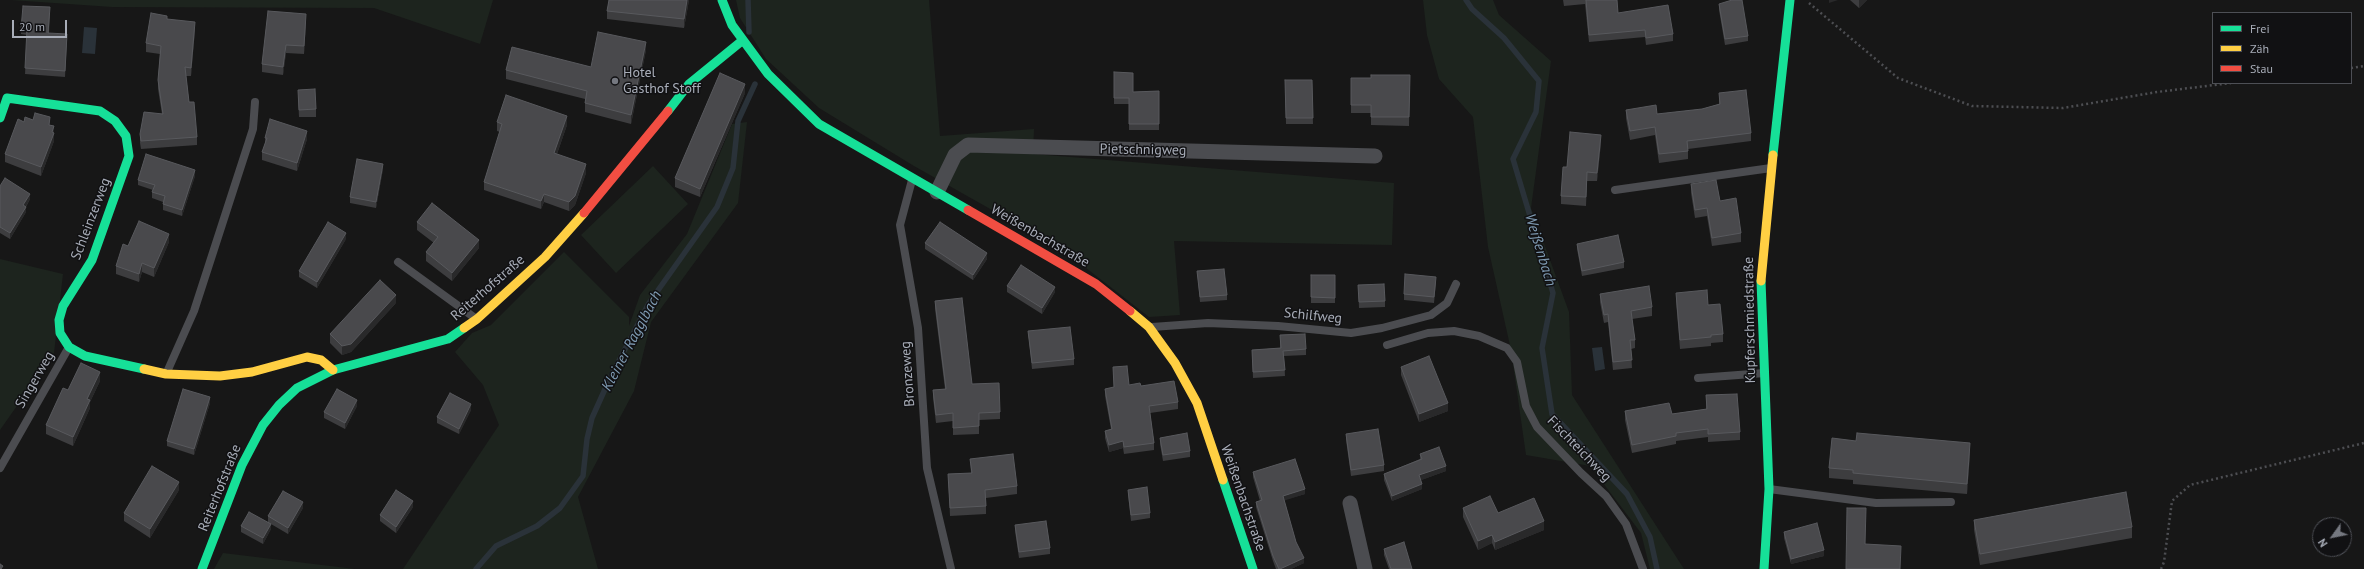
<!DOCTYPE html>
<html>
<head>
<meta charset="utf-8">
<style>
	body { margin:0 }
	#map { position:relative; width:2364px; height:569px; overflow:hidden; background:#171717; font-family:"PT Sans",sans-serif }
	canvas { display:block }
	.legend { position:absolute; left:2212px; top:12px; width:140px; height:72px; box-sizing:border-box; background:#111113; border:1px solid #4d4f55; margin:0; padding:5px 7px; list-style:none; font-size:12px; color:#a8adb8 }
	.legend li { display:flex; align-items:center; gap:8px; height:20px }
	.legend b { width:20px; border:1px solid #4d4f55 }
	.north { position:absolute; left:2312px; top:517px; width:40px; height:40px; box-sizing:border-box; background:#111113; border:1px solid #4d4f55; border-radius:50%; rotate:237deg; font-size:11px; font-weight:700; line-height:16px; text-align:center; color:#a8adb8 }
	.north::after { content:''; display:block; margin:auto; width:14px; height:18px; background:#757880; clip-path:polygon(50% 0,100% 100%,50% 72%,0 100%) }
	.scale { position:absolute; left:12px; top:20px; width:55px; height:18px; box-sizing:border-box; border:2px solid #a8adb8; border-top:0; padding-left:5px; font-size:12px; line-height:14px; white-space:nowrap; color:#a8adb8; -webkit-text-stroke:3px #111113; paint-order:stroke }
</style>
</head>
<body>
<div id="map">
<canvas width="2364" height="569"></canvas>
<ul class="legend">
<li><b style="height:5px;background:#16e098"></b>Frei</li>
<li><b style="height:5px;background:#ffcf43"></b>Zäh</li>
<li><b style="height:5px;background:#f24e42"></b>Stau</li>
</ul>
<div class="north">N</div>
<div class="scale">20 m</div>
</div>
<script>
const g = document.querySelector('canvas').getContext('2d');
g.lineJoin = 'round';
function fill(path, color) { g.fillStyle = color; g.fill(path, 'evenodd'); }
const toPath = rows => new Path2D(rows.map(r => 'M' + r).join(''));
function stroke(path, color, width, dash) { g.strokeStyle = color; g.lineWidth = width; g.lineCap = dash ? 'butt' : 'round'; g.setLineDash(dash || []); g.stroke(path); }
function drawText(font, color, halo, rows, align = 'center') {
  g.font = font + ' "PT Sans",sans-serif'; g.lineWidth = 3; g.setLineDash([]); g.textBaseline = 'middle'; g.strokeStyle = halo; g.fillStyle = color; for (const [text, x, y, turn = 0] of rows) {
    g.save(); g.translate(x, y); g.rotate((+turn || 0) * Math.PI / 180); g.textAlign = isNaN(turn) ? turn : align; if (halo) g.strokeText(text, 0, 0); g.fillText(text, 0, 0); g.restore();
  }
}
const green = toPath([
	[11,0,493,0,480,44,374,8,112,7],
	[736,0,929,0,940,136,1034,129,1033,154,1394,183,1392,245,1174,241,1180,315,1149,317,1063,250,914,166,819,108,766,59,740,18],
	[1423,0,1493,0,1499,15,1551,61,1531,208,1569,312,1572,395,1684,569,1650,569,1641,533,1590,466,1526,455,1511,350,1488,247,1473,117,1439,79,1427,35],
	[747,122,738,203,651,322,634,391,578,497,598,569,403,569,499,425,483,385,455,352,472,333,491,325,564,252,629,317,629,326,640,295,687,234,732,124],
	[653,166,688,204,616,273,581,235],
	[0,259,63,274,54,353,0,430],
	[223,553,355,569,214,569]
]);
const water = toPath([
	[84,27,97,28,95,54,82,53],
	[1602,347,1605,369,1595,371,1592,348]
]);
const stream = toPath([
	[748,0,749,32],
	[1466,0,1472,9,1504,38,1539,81,1536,112,1513,159,1553,293,1542,348,1552,414,1627,494,1650,537,1657,569],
	[476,569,496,546,537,526,560,508,583,476,587,439,592,418,610,378,649,303,717,207,733,168,738,121,755,84]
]);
const path = toPath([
	[1809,3,1898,78,1972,106,2063,108,2157,92,2231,83],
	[2351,68,2364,66],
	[2161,569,2164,562,2172,501,2190,485,2364,443]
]);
const lane = toPath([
	[912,180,900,225,918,328,927,468,951,569],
	[1615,190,1771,168],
	[398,262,475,318],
	[1152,327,1208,323,1278,326,1351,333,1382,328,1431,315,1447,303,1456,284],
	[1387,345,1428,333,1454,331,1479,336,1507,348,1517,362,1526,406,1537,427,1581,473,1606,496,1626,524,1643,569],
	[167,372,194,311,253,129,255,102],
	[1698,378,1765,373],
	[0,468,69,347],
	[1769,489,1876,503,1951,502]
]);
const street = toPath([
	[937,192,955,155,968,145,1375,156],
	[1350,503,1365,569]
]);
const fast = toPath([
	[722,0,732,25,768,74,819,124,968,210],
	[668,111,689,84,743,40],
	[0,118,7,98,100,111,115,121,126,136,129,156,92,260,63,306,59,320,60,333,69,347,85,356,144,369],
	[1773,155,1790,0],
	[1761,281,1769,489,1764,569],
	[1223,480,1253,569],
	[202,569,242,465,263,425,279,405,297,388,333,370,448,339,464,328]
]);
const slow = toPath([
	[1761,281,1773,155],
	[1130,311,1149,327,1175,363,1197,403,1223,480],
	[464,328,477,319,545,257,584,213],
	[144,369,166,374,220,376,252,372,307,357,321,360,333,370]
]);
const jam = toPath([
	[968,210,1096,284,1130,311],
	[584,213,668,111]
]);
const wall = toPath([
	[609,0,689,0,684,28,607,19,607,11],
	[1563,0,1617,0,1618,13,1673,34,1673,41,1646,45,1645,37,1589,42,1585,4,1564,6],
	[1850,0,1867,0,1859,8],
	[1719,4,1748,36,1748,41,1725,45,1719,10],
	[50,13,49,33,67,40,65,77,25,74,27,35,21,34,21,29],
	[167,19,195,30,191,76,186,76,189,102,197,137,197,145,141,149,140,143,140,134,162,114,158,89,158,80,160,54,146,52,146,43],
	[306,22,304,54,286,53,283,75,262,72,262,64],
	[646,50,631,124,585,112,585,99,506,79,506,70,591,67],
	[1114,72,1133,92,1159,91,1159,130,1129,130,1129,104,1114,104],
	[1410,75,1409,126,1371,125,1371,113,1351,113,1351,78,1371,78],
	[1285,80,1312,80,1313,124,1286,124],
	[745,93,700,197,675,187,675,178],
	[1719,93,1751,133,1751,141,1688,149,1688,159,1659,163,1655,135,1630,140,1626,118,1626,110,1657,114,1702,109,1719,104],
	[298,97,316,109,316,117,299,117],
	[24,122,50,125,54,126,54,141,41,176,5,162,5,154],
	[497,122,567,125,557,154,586,173,575,205,569,211,544,202,541,209,484,190,484,182,500,132,497,131],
	[265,138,307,139,297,171,262,160,262,152,265,144],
	[1601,143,1597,181,1587,181,1586,206,1561,204,1561,196,1567,167],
	[383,169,376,208,350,203,350,197],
	[195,176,182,216,163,210,163,202,152,198,152,192,153,190,138,185,138,180],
	[1691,184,1741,233,1741,242,1712,246,1707,216,1695,218,1691,193],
	[0,186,30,199,26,207,26,212,10,239,0,233],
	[417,222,479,248,452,281,426,261,426,252,434,243,417,230],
	[346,239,317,288,299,277,299,271],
	[169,242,154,277,142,272,139,282,116,274,116,266,128,246],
	[925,243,987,259,973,280,925,249],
	[1577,244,1624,262,1624,268,1582,276,1577,249],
	[1197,271,1227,295,1227,300,1200,302],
	[1311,275,1335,275,1335,303,1311,303],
	[1436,282,1434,303,1404,300,1404,294],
	[1358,285,1385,301,1385,307,1359,308],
	[1007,286,1055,292,1042,314,1007,292],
	[1676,293,1708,305,1723,334,1723,342,1711,343,1711,346,1680,349,1676,301],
	[1600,294,1652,307,1652,316,1632,319,1635,340,1635,348,1631,349,1632,368,1613,370,1608,322,1604,323,1600,302],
	[935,301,972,384,1000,412,1000,419,979,420,979,434,953,435,953,421,936,423,933,398,933,390,945,389,935,309],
	[396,303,351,352,342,355,330,343,330,334],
	[1028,331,1074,359,1074,365,1032,369],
	[1280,335,1306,349,1306,355,1284,356,1285,376,1253,378,1252,350,1280,348],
	[1113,367,1129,385,1141,386,1178,402,1178,409,1150,413,1154,443,1154,450,1124,454,1123,448,1109,452,1105,438,1105,431,1111,429,1105,396,1105,389,1114,388],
	[1401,367,1448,411,1419,422,1401,375],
	[100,381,90,402,90,408,73,446,46,434,46,425,68,390],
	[1706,395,1740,432,1740,440,1708,442,1708,437,1676,441,1676,444,1632,453,1625,420,1625,411,1672,414,1706,409],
	[210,403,194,455,167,446,167,441],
	[357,406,345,429,324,418,324,412],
	[471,410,459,434,437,423,437,417],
	[1346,434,1384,465,1384,471,1351,476,1346,440],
	[1160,438,1190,451,1190,457,1163,461,1160,444],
	[1856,441,1970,454,1967,494,1853,484,1853,480,1829,478,1829,468],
	[1420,454,1446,471,1421,480,1422,489,1392,501,1384,480,1384,474,1420,459],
	[970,459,1017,486,1017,494,986,498,986,514,950,516,948,474,971,473],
	[1253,472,1305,494,1284,500,1296,542,1304,563,1291,569,1276,569,1273,561,1256,507,1256,502,1260,501,1253,477],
	[179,490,150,538,124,521,124,513],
	[1128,490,1150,513,1150,518,1131,521,1128,495],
	[413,507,396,533,380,521,380,515],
	[303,508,288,534,271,524,271,529,263,544,241,532,241,526,268,522,268,516],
	[1463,508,1498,513,1544,530,1495,550,1492,543,1478,550,1463,517],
	[1974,520,2132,527,2132,538,1980,565,1974,530],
	[1015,525,1050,548,1050,554,1019,558,1015,531],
	[1784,532,1824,556,1791,564,1784,538],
	[1384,549,1412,569,1389,569,1384,555]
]);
const shadedWall = toPath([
	[687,0,689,0,684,28,684,19],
	[1829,0,1838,0,1829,3],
	[1859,0,1867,0,1859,8],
	[306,14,306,22,304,54,304,46],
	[195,22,195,30,191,76,191,68],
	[646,42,646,50,631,124,631,115],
	[286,45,286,53,283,75,283,67],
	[745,84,745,93,700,197,700,189],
	[567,116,567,125,554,162,554,153],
	[54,126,54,141,41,176,41,167],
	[307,131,307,139,297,171,297,163],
	[1601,135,1601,143,1597,181,1597,173],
	[383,164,383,169,376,208,376,202],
	[586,164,586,173,575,205,569,211,569,202],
	[195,170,195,176,182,216,182,210],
	[30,194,30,199,23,211,23,205],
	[544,194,544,202,541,209,541,201],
	[26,207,26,212,10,239,10,233],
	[346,233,346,239,317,288,317,282],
	[169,234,169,242,154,277,154,268],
	[479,240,479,248,452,281,452,273],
	[987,253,987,259,973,280,973,275],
	[142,263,142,272,139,282,139,274],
	[1055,287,1055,292,1042,314,1042,308],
	[396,295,396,303,351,352,342,355,342,346],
	[100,372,100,381,90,402,90,408,73,446,73,437,87,399],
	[210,397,210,403,194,455,194,449],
	[357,400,357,406,345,429,345,423],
	[1448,403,1448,411,1419,422,1419,414],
	[471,404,471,410,459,434,459,429],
	[1123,441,1123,448,1109,452,1109,445],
	[1970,443,1970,454,1967,494,1967,484],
	[1446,466,1446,471,1419,481,1419,475],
	[179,482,179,490,150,538,150,529],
	[1422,484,1422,489,1392,501,1392,496],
	[1305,489,1305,494,1283,501,1283,496],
	[413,501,413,507,396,533,396,527],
	[303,502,303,508,288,534,288,528],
	[1544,521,1544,530,1495,550,1495,542],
	[271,524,271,529,263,544,263,538],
	[1492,535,1492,543,1478,550,1478,541],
	[1824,550,1824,556,1791,564,1791,559],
	[1304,558,1304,563,1291,569,1280,569]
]);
const building = toPath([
	[609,0,687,0,684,19,607,11,609,0],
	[1586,0,1617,0,1618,13,1668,5,1673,34,1646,38,1645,30,1589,35,1586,0],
	[1732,0,1742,0,1748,36,1725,39,1719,4,1732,0],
	[23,6,50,7,48,33,67,34,65,71,25,68,27,29,21,29,23,6],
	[268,11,306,14,304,46,286,45,283,67,262,64,268,11],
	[151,13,167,16,167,19,195,22,191,68,185,67,189,102,194,102,197,137,141,141,140,134,144,112,163,114,158,80,161,46,146,43,151,13],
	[598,32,646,42,631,115,585,103,587,91,506,70,512,47,591,67,598,32],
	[1114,72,1133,73,1133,92,1159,91,1159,124,1129,124,1129,98,1114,98,1114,72],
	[720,73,745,84,700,189,675,178,720,73],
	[1371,75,1410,75,1409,117,1371,117,1371,105,1351,105,1351,78,1371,78,1371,75],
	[1285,80,1312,80,1313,118,1286,118,1285,80],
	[315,89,316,109,299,110,298,90,315,89],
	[1746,90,1751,133,1687,141,1688,151,1659,154,1655,127,1630,131,1626,110,1656,105,1657,114,1702,109,1720,104,1719,93,1746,90],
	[506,95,567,116,554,153,586,164,575,196,569,202,544,194,541,201,484,182,502,124,497,122,506,95],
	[35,113,50,117,49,125,54,126,52,132,54,133,41,167,5,154,18,119,24,122,25,117,33,120,35,113],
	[270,119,307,131,297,163,262,152,267,138,265,138,270,119],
	[1570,132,1601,135,1597,173,1587,172,1586,197,1561,196,1563,167,1567,167,1570,132],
	[146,154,195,170,182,210,163,204,165,196,152,192,155,185,138,180,146,154],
	[357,159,383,164,376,202,350,197,357,159],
	[5,178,30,194,23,205,26,207,10,233,0,227,0,186,5,178],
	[1716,180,1720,201,1736,198,1741,233,1712,238,1707,208,1695,210,1691,184,1716,180],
	[432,203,479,240,452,273,426,252,438,237,417,222,432,203],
	[139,221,169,234,154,268,142,263,139,274,116,266,123,244,128,246,139,221],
	[328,222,346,233,317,282,299,271,328,222],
	[940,222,987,253,973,275,925,243,940,222],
	[1618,235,1624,262,1582,271,1577,244,1618,235],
	[1021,265,1055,287,1042,308,1007,286,1021,265],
	[1224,269,1227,295,1200,297,1197,271,1224,269],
	[1405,274,1436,277,1434,297,1404,294,1405,274],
	[1311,275,1335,275,1335,298,1311,297,1311,275],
	[380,280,396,295,351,344,342,346,330,334,380,280],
	[1384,284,1385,301,1359,302,1358,285,1384,284],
	[1649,286,1652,307,1631,311,1635,340,1630,340,1632,360,1613,362,1608,314,1604,315,1600,294,1649,286],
	[1707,290,1708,305,1720,304,1723,334,1711,335,1711,337,1680,340,1676,293,1707,290],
	[962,298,972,384,999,383,1000,412,979,413,979,426,953,428,953,413,936,415,933,390,946,389,935,301,962,298],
	[1070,327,1074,359,1032,363,1028,331,1070,327],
	[1305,334,1306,349,1283,351,1285,370,1253,372,1252,350,1281,348,1280,335,1305,334],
	[1429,356,1448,403,1419,414,1401,367,1429,356],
	[81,363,100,372,87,399,90,400,73,437,46,425,63,388,68,390,81,363],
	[1127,366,1129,385,1140,383,1141,386,1174,381,1178,402,1149,406,1154,443,1124,447,1123,441,1109,445,1105,431,1112,429,1105,389,1114,387,1113,367,1127,366],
	[183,389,210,397,194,449,167,441,183,389],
	[337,389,357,400,345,423,324,412,337,389],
	[450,393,471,404,459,429,437,417,450,393],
	[1737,394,1740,432,1708,434,1708,429,1676,433,1676,436,1632,445,1625,411,1669,403,1672,414,1707,409,1706,395,1737,394],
	[1378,429,1384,465,1351,470,1346,434,1378,429],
	[1187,433,1190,451,1163,455,1160,438,1187,433],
	[1857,433,1970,443,1967,484,1853,473,1853,470,1829,468,1832,438,1856,441,1857,433],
	[1439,447,1446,466,1419,475,1422,484,1392,496,1384,474,1422,459,1420,454,1439,447],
	[1013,454,1017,486,985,490,986,506,950,508,948,474,972,473,970,459,1013,454],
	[1295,459,1305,489,1283,496,1296,542,1304,558,1280,569,1279,569,1273,556,1256,502,1262,500,1253,472,1295,459],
	[152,466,179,482,150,529,124,513,152,466],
	[1147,487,1150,513,1131,515,1128,490,1147,487],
	[396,490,413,501,396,527,380,515,396,490],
	[283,491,303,502,288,528,268,516,283,491],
	[2126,492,2132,527,1980,554,1974,520,2126,492],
	[1490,496,1498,513,1534,498,1544,521,1495,542,1492,535,1478,541,1463,508,1490,496],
	[1847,508,1866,508,1865,544,1901,546,1900,569,1846,569,1847,508],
	[249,512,271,524,263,538,241,526,249,512],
	[1046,521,1050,548,1019,552,1015,525,1046,521],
	[1817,523,1824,550,1791,559,1784,532,1817,523],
	[1404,542,1412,569,1391,569,1384,549,1404,542],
	[0,564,3,566,1,569,0,569,0,564]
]);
const markers = [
	[615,81,4,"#757880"]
];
const poiNames = [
	["Hotel",623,73],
	["Gasthof Stoff",623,89]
];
const streetNames = [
	["Pietschnigweg",1143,150,1],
	["Schleinzerweg",91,219,-69],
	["Weißenbachstraße",1040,236,30],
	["Reiterhofstraße",488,288,-41],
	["Schilfweg",1313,316,6],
	["Kupferschmiedstraße",1750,320,-91],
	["Bronzeweg",908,374,-94],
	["Singerweg",35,380,-60],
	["Fischteichweg",1579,449,46],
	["Reiterhofstraße",220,488,-68],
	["Weißenbachstraße",1243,498,71]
];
const waterNames = [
	["Weißenbach",1540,250,73],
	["Kleiner Ragglbach",632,341,-62]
];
fill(green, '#1d241e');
fill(water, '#2a3239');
stroke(stream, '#2a3239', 5.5);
stroke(path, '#4d4e52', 2.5, [2, 3]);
stroke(lane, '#4b4c50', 8);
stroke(street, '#4b4c50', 15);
stroke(fast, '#16e098', 9);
stroke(slow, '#ffcf43', 9);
stroke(jam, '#f24e42', 9);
fill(wall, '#3d3d3f');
fill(shadedWall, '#29292a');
fill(building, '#49494c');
stroke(building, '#58595d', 1);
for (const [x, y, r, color] of markers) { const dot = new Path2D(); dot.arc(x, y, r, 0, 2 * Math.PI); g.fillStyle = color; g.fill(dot); stroke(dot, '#111113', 1.5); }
drawText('14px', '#a8adb8', '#111113', poiNames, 'left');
drawText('14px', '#a8adb8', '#111113', streetNames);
drawText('italic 15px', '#7f9bb3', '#111113', waterNames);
</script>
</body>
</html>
